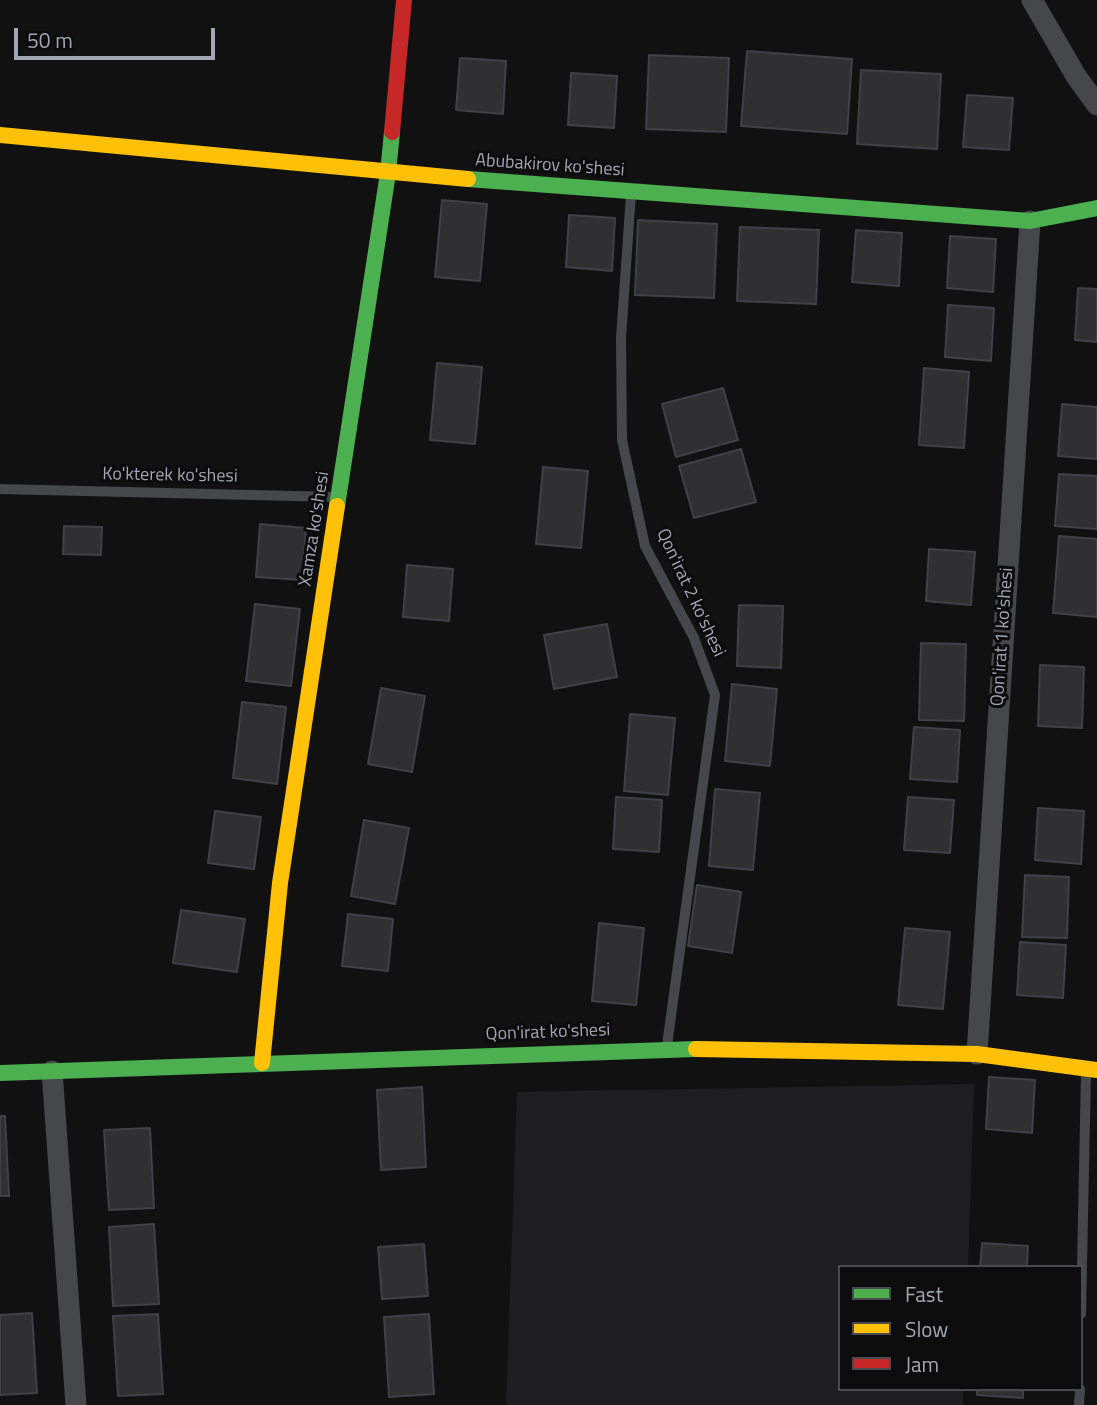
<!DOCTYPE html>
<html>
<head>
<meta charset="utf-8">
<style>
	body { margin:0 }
	#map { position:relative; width:1097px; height:1405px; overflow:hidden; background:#111112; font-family:"Titillium Web",sans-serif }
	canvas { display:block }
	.legend { position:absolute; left:838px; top:1265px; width:245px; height:126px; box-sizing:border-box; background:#0c0c0d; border:2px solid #484a4f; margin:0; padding:9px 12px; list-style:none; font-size:21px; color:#a2a7b3 }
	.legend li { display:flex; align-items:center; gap:14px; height:35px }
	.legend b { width:35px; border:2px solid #484a4f }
	.scale { position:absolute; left:14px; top:28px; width:201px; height:32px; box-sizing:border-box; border:4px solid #a2a7b3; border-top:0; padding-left:9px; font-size:21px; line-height:24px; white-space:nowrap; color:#a2a7b3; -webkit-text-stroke:5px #0c0c0d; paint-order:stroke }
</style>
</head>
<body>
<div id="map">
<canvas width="1097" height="1405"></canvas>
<ul class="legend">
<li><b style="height:9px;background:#4caf50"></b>Fast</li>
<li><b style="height:9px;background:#ffc107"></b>Slow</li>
<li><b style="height:9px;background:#c62828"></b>Jam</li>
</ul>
<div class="scale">50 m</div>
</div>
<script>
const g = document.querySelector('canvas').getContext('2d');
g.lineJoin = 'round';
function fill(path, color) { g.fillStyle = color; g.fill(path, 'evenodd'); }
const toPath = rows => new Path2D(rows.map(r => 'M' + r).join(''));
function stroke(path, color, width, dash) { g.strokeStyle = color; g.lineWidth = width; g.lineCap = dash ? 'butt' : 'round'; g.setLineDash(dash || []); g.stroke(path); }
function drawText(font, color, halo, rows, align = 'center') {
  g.font = font + ' "Titillium Web",sans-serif'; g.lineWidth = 6; g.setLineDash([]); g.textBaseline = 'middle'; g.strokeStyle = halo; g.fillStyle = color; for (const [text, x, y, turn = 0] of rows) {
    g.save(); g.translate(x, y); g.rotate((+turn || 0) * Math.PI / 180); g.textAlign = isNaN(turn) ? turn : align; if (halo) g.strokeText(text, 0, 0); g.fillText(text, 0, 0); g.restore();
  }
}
const built = toPath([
	[974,1084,968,1267,840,1267,840,1389,963,1389,963,1405,506,1405,517,1092]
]);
const building = toPath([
	[747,51,852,59,847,134,741,126,747,51],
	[649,55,729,58,726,132,646,129,649,55],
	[460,58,506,61,503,114,456,110,460,58],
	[861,70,941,74,937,149,857,144,861,70],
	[571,73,617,76,614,128,568,125,571,73],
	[967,95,1013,98,1009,150,963,147,967,95],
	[442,200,487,204,480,281,435,277,442,200],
	[569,215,615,218,612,271,566,267,569,215],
	[638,220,717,224,714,298,635,295,638,220],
	[740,227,819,230,816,304,737,301,740,227],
	[856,230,902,233,899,286,852,282,856,230],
	[950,236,996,239,993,292,947,288,950,236],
	[1078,288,1097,289,1097,342,1075,340,1078,288],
	[948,305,994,308,991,361,945,357,948,305],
	[437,363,482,367,475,444,430,440,437,363],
	[924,368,969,372,964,448,919,445,924,368],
	[723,388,738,440,676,457,662,404,723,388],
	[1062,404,1097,407,1097,459,1058,456,1062,404],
	[741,449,756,502,694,518,679,466,741,449],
	[543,467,588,471,581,548,536,544,543,467],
	[1059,474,1097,476,1097,529,1055,526,1059,474],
	[260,524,306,528,302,580,256,577,260,524],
	[64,526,102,527,101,555,63,554,64,526],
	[1059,536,1097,539,1097,617,1053,613,1059,536],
	[929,549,975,552,971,605,926,601,929,549],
	[407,565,453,569,449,621,403,617,407,565],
	[255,604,300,609,291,686,246,681,255,604],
	[739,605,783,606,781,668,737,666,739,605],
	[607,624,617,677,554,689,544,635,607,624],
	[921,643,966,644,964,721,919,720,921,643],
	[1040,665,1084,667,1082,728,1038,726,1040,665],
	[732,684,777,689,770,766,725,761,732,684],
	[381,688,425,696,412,772,368,764,381,688],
	[242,702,286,707,277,784,233,778,242,702],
	[630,714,675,718,668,795,624,791,630,714],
	[914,727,960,730,957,782,910,779,914,727],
	[715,789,760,793,753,870,709,866,715,789],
	[616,797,662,800,659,852,613,849,616,797],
	[908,797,954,800,950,853,904,850,908,797],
	[1038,808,1084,811,1081,864,1035,860,1038,808],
	[215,811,261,817,254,869,208,863,215,811],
	[364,820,409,828,395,904,351,896,364,820],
	[1025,875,1069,877,1067,938,1022,937,1025,875],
	[697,885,741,892,732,953,688,946,697,885],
	[181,910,245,919,237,972,173,963,181,910],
	[348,914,393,919,388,971,342,966,348,914],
	[599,923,644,928,636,1005,592,1001,599,923],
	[905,928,950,932,943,1009,898,1005,905,928],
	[1020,942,1066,945,1063,998,1017,995,1020,942],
	[989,1077,1035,1080,1032,1133,986,1129,989,1077],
	[422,1087,426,1167,381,1170,377,1090,422,1087],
	[0,1116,5,1116,9,1196,0,1196,0,1116],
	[150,1128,154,1208,109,1210,104,1130,150,1128],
	[154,1224,159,1304,113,1306,109,1227,154,1224],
	[982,1243,1028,1246,1027,1267,980,1267,982,1243],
	[424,1244,428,1296,382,1299,378,1247,424,1244],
	[32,1313,37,1393,0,1395,0,1315,32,1313],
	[158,1314,163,1394,118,1396,113,1316,158,1314],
	[429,1314,434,1394,389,1397,384,1317,429,1314],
	[977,1389,1023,1389,1023,1398,977,1395,977,1389]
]);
const lane = toPath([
	[631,194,621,338,622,440,645,546,694,638,715,695,667,1045],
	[0,489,336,497],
	[1081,1314,1086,1072],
	[1079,1405,1080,1389]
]);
const street = toPath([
	[1032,0,1076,76,1097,105],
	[977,1054,1030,221],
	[52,1071,76,1405]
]);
const fast = toPath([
	[468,179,1030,221,1097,208],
	[337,506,388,173,392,132],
	[0,1073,696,1049]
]);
const slow = toPath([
	[0,135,468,179],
	[696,1049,977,1054,1097,1070],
	[262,1063,280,883,337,506]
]);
const jam = toPath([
	[392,132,404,0]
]);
const streetNames = [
	["Abubakirov ko'shesi",550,166,4],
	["Ko'kterek ko'shesi",170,476,1],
	["Xamza ko'shesi",315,529,-81],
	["Qon'irat 2 ko'shesi",690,593,65],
	["Qon'irat 1 ko'shesi",1003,637,-86],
	["Qon'irat ko'shesi",548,1033,-2]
];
fill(built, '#1e1e20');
fill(building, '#303032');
stroke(building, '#404146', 2);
stroke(lane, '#46474a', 10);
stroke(street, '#46474a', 21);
stroke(fast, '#4caf50', 16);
stroke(slow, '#ffc107', 16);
stroke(jam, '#c62828', 16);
drawText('18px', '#a2a7b3', '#0c0c0d', streetNames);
</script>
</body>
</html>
